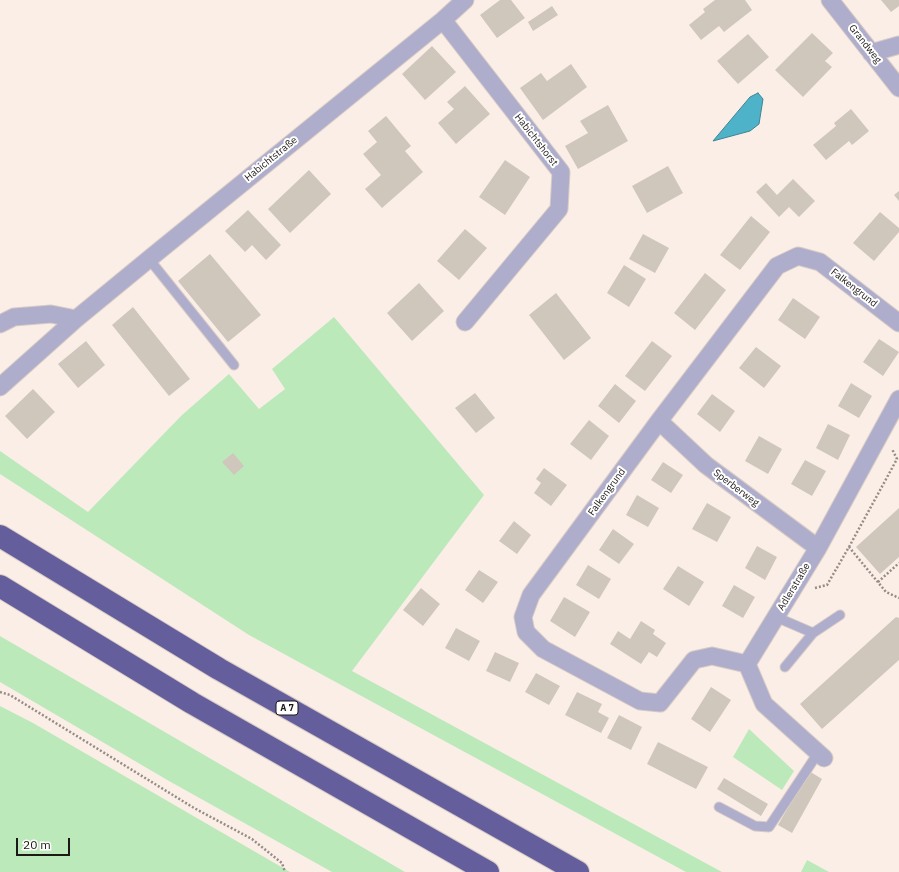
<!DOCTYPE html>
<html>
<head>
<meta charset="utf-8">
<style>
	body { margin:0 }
	#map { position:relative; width:899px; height:872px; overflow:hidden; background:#fbeee7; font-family:"IBM Plex Sans",sans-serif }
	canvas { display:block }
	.scale { position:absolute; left:16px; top:838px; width:54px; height:18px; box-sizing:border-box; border:2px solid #1c1815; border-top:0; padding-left:5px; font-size:12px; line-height:14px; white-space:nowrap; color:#1c1815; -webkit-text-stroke:3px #fff; paint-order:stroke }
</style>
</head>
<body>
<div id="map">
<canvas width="899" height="872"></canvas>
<div class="scale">20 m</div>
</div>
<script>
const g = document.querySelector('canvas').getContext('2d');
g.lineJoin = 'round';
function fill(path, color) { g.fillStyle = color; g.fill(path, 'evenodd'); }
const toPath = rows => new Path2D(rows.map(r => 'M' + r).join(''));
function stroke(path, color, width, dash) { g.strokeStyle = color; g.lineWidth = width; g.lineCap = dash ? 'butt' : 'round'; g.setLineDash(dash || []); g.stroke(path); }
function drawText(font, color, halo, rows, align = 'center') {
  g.font = font + ' "IBM Plex Sans",sans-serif'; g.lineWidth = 4; g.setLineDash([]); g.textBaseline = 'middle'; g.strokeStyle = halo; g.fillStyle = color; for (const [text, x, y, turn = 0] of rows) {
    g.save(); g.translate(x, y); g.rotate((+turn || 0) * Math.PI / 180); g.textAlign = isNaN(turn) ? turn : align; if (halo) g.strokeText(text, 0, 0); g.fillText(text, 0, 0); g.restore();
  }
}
const green = toPath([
	[334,317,484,495,352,671,722,872,686,872,249,635,0,474,0,451,88,512,182,415,229,374,259,409,285,389,272,369],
	[0,636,405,872,332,872,169,781,0,682],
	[0,706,33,723,290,872,0,872],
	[749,729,794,771,782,790,733,757],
	[807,860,829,872,801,872]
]);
const water = toPath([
	[758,93,763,99,759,124,750,131,713,141,750,97,758,93]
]);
const building = toPath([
	[500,0,511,0,525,18,497,38,480,15],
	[715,0,745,0,752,10,724,32,719,26,701,40,689,25,705,12,703,9],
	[881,0,899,0,899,6,891,12],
	[552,6,558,15,533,31,528,22],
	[812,33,833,53,825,61,832,67,803,97,775,70],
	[748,34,769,57,738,84,717,61],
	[432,46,456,72,425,100,402,74],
	[571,64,587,87,543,120,520,88,541,73,547,81],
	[465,86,490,114,456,144,438,123,454,109,447,102],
	[608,105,628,141,578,169,565,146,588,133,580,121],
	[851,109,869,131,852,145,849,141,826,160,813,145,836,126,834,123],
	[386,116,411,146,405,151,423,172,382,208,365,189,381,175,363,154,377,142,368,131],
	[505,160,530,177,505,215,479,197],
	[668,166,683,193,647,213,632,186],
	[309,170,331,194,290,233,268,209],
	[793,179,815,201,799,217,789,207,779,217,756,192,766,183,777,195],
	[899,191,899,201,894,195],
	[248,210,281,245,266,260,252,245,245,252,225,231],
	[880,212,899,228,899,232,874,261,853,243],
	[751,216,770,232,740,270,720,255],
	[465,229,487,248,459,280,437,261],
	[643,234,669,248,655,273,629,259],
	[210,254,261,315,228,342,178,281],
	[624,265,646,279,629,307,607,293],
	[705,273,726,290,695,330,674,313],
	[419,283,444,311,412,341,387,313],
	[556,293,591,338,564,360,529,315],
	[793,298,820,317,805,339,778,320],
	[133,307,190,379,169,396,112,325],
	[879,339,899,352,883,376,863,362],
	[86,341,105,365,78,388,58,364],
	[652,341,672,356,645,391,625,376],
	[756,347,781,366,764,388,739,368],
	[851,383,872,396,859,418,838,406],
	[615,384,636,401,619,423,598,406],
	[33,389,55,412,27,439,5,416],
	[475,393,495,418,476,433,455,408],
	[712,394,735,411,720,432,697,414],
	[589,420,609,436,591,460,570,444],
	[828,424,850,435,838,460,816,448],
	[759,436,782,449,768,474,745,461],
	[233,453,244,466,234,475,222,462],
	[805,460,826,471,812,496,791,484],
	[663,462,683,475,671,493,651,480],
	[544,468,567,485,551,506,534,493,541,483,536,479],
	[637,495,659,508,648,527,626,515],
	[707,503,731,517,717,542,692,529],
	[899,508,899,557,880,574,856,547],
	[514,521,531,535,517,554,499,541],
	[613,529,634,544,619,564,599,550],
	[757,546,777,557,765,580,745,568],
	[588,565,611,579,599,599,576,585],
	[678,566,704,582,689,606,663,589],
	[479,570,498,582,483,603,465,590],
	[734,585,755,597,743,618,722,606],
	[421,588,440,604,423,626,403,610],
	[564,597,590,612,575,637,550,621],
	[896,617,899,618,899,660,822,729,800,704],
	[641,621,655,630,653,634,666,643,657,657,649,652,641,664,610,644,618,631,630,639],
	[456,628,480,641,469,661,445,648],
	[495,652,519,663,510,682,486,671],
	[536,673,560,686,549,705,525,692],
	[711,687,731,700,710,732,691,719],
	[577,692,602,704,598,712,609,718,601,733,565,715],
	[619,715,642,727,631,750,607,738],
	[658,742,708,767,696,789,647,764],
	[809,771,822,779,792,833,778,825],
	[724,778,768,804,761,816,717,789]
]);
const path = toPath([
	[849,547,897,459,892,449],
	[878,582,899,563],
	[815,588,827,585,849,547,886,592,899,598],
	[0,692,10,695,194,808,252,839,282,863,285,872]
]);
const lane = toPath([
	[149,259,234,365],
	[776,617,813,633,840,615],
	[785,667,813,633],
	[719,807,755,826,769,827,818,753]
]);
const street = toPath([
	[830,0,899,88],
	[443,20,561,172,559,209,465,322],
	[871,53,899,45],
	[0,324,14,317,51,314,76,319],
	[0,387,76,319,149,259,443,20,465,0],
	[659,421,706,465,818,548],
	[747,664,712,656,694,660,660,703,640,701,543,649,526,632,523,617,531,595,659,421,777,266,798,256,820,262,899,323],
	[824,758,764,704,747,664,818,548,899,399]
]);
const highway = toPath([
	[0,536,219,669,578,872],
	[0,586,192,703,488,872]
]);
const shields = [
	[287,708,22]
];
const shieldNames = [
	["A 7",287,708]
];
const streetNames = [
	["Grandweg",865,44,52],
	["Habichtshorst",536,140,52],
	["Habichtstraße",271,159,-39],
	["Falkengrund",854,288,38],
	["Sperberweg",736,488,37],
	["Falkengrund",607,492,-54],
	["Adlerstraße",794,587,-59]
];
fill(green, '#bce9ba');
fill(water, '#4eb3c9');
stroke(water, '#3f8493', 1);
fill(building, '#cfc7bc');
stroke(lane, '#d7ccc5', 11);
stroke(street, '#d7ccc5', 19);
stroke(highway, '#d7ccc5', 24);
stroke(path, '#958c87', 2.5, [2, 2]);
stroke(lane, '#aeadcc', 9);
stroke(street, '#aeadcc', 17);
stroke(highway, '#645e9d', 22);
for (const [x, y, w] of shields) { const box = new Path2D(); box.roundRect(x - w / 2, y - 7, w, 14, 3); g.fillStyle = '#fff'; g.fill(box); stroke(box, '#1c1815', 1); }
drawText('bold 9px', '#1c1815', null, shieldNames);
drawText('10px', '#1c1815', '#fff', streetNames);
</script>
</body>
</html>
